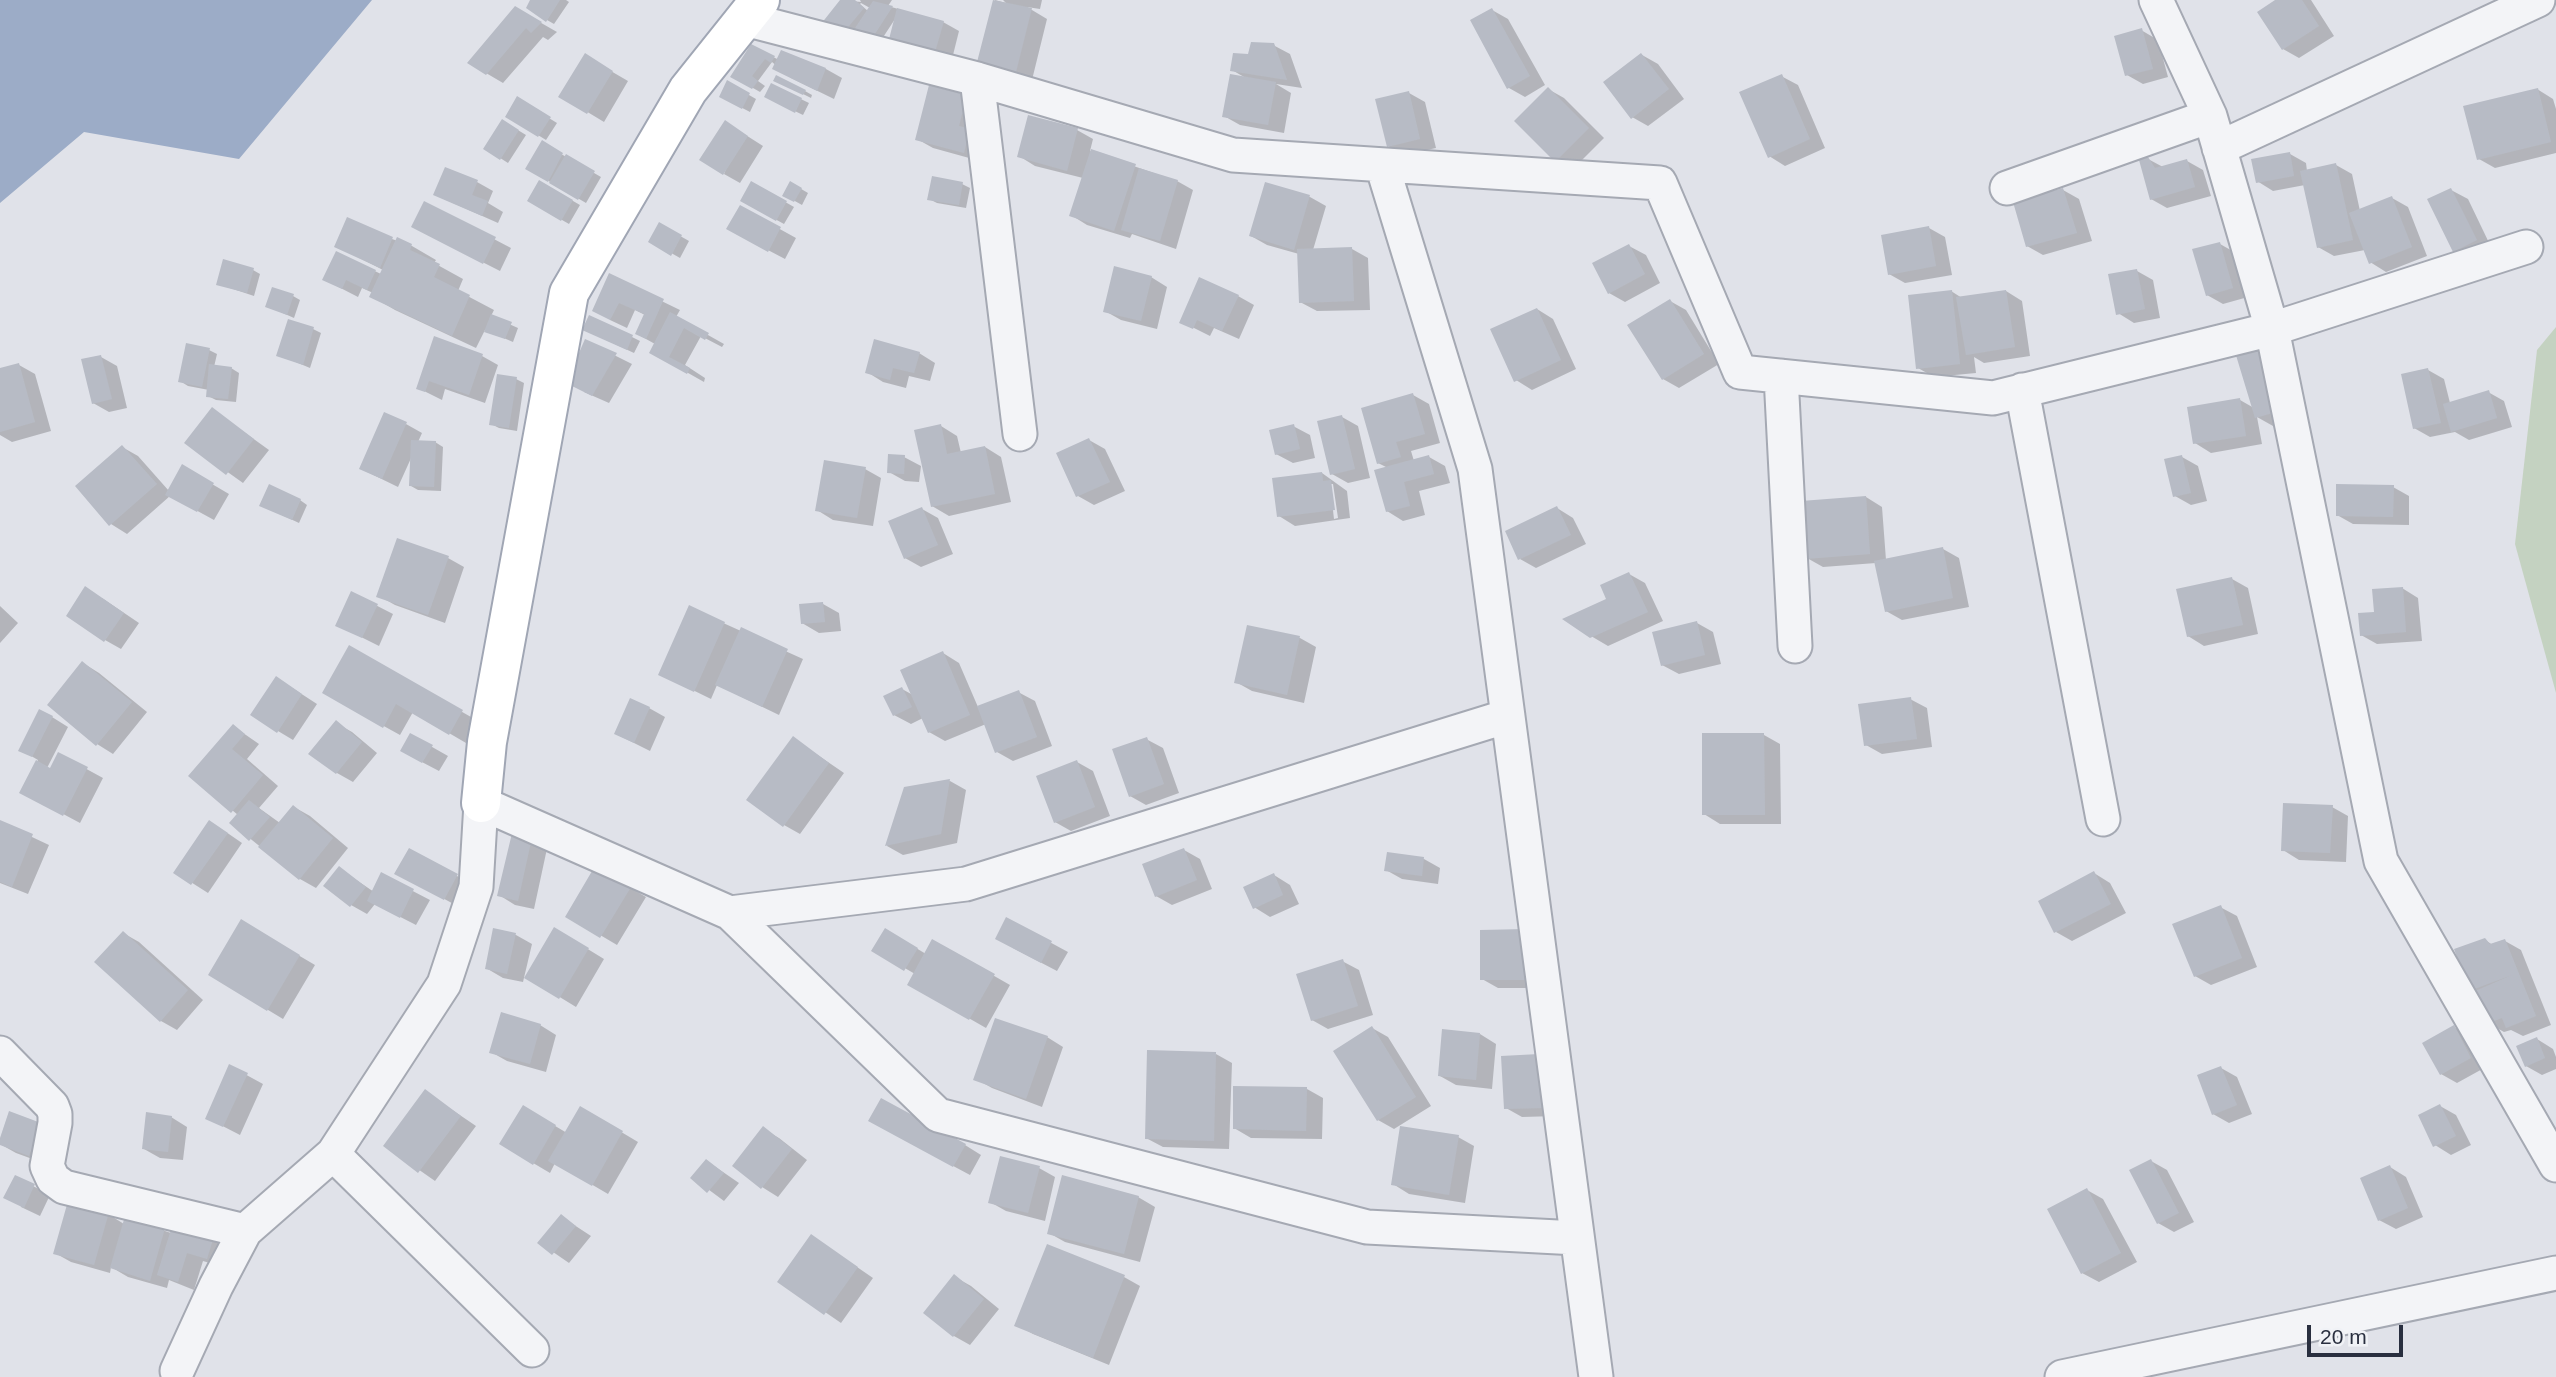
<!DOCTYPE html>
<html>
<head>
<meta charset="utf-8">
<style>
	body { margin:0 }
	#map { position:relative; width:2556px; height:1377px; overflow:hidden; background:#e0e2e9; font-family:Arial,sans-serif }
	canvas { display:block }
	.scale { position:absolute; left:2307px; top:1325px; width:96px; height:32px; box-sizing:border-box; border:4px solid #292f3f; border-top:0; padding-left:9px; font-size:21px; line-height:24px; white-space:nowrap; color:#292f3f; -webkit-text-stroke:5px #f0f2f6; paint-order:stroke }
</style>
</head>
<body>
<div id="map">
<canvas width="2556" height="1377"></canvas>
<div class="scale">20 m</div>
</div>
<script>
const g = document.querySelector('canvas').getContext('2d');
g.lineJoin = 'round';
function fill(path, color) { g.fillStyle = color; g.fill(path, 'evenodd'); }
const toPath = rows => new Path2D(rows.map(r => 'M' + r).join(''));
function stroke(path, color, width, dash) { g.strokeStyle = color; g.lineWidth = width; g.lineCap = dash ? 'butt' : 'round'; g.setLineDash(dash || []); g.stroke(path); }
const green = toPath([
	[2556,327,2556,693,2515,544,2537,350]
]);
const water = toPath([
	[0,0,372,0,239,159,84,132,0,203]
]);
const shadow = toPath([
	[533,0,566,0,569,2,554,24,547,20],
	[842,0,861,2,860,0,892,0,888,6,943,22,959,31,950,67,895,19,880,42,858,28,847,41],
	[861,3,870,8,869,12,860,4],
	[995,0,1006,3,1003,0,1042,0,1040,9,1027,7,1047,19,1031,84,978,65],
	[2279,0,2311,0,2334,36,2299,58,2283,49],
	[515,8,557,32,548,40,543,37,503,83,469,63],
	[1492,10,1508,19,1545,85,1525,97,1509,88],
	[2141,30,2158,40,2168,77,2143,84,2127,75],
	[1273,45,1290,54,1302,88,1276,84,1291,93,1284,133,1240,125,1224,116,1244,77,1232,70,1250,56],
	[752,46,779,60,782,52,826,69,842,78,834,99,791,78,772,62,758,81,765,86,760,92,732,76],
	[1642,55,1658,64,1684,99,1648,126,1632,117],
	[585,56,628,81,604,122,561,96],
	[1781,76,1798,85,1825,148,1785,166,1769,156],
	[728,83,756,99,750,112,721,97],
	[783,84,805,91,812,95,811,98],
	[772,85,809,103,803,115,774,101],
	[1548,89,1564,98,1604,138,1572,170,1556,161],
	[2537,89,2553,99,2556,109,2556,153,2495,168,2479,159],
	[1409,93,1425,102,1436,148,1404,155,1388,146],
	[518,99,557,123,546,140,507,116],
	[977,100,980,161,933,148,917,139],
	[503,121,526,135,508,163,486,149],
	[1077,130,1093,139,1090,151,1177,181,1193,190,1176,249,1132,234,1130,238,1087,225,1071,215,1083,178,1035,166,1019,156],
	[741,132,763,146,740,183,724,174],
	[542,143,601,177,586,203,528,169],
	[2290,154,2306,163,2307,171,2336,165,2352,174,2360,211,2392,198,2408,207,2427,256,2386,272,2370,262,2365,250,2334,256,2318,247,2305,185,2273,191,2257,181],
	[2148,159,2163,167,2187,161,2203,170,2211,196,2167,208,2151,199],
	[477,182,493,191,488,203,503,212,498,223,435,195],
	[540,182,580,205,569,224,529,201],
	[752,183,794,207,784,224,742,201],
	[791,183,808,193,802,205,784,195],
	[962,184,970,188,966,208,937,203,929,199],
	[1266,184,1310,197,1326,206,1313,250,1352,249,1368,258,1370,310,1317,311,1300,302,1299,254,1267,245,1251,236],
	[2063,190,2079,199,2092,241,2043,255,2027,246],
	[2451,190,2468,199,2492,249,2470,260,2454,251],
	[425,203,511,248,500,271,429,235],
	[740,207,796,238,785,259,745,238],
	[659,224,689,241,680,258,650,241],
	[1929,228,1945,237,1952,275,1905,283,1889,274],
	[392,239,412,246,436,260,434,263,463,279,458,291,494,310,491,316,518,328,513,342,485,330,476,348,395,310,371,296,373,293,362,288,358,297,325,280,337,253,381,274,383,270,336,246],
	[2220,244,2236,253,2248,297,2223,304,2207,295],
	[1629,246,1646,255,1660,283,1625,302,1609,293],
	[253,270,260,274,254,296,218,284],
	[2137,271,2153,280,2160,318,2134,323,2118,313],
	[610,276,680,310,676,317,724,344,722,347,701,336,685,365,705,378,704,382,651,352,655,344,637,334,645,315,635,310,627,328,610,320],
	[1151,277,1167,287,1157,329,1121,320,1105,311],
	[1951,291,1962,298,2006,291,2022,301,2030,356,1984,363,1974,357,1976,373,1934,377,1918,368],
	[293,296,300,300,294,318,267,306],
	[1238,296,1254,305,1239,339,1214,328,1210,336,1182,322],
	[1670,301,1686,310,1719,364,1679,388,1663,379],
	[1537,309,1553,319,1576,369,1532,390,1516,380],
	[313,329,321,333,310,368,279,355],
	[591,333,632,337,640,341,634,353],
	[435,339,482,356,498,365,485,403,445,389,442,400,418,388],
	[586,341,632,364,609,403,584,392],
	[209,350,217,354,214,367,231,368,239,373,236,402,216,400,208,396,209,390,188,386,180,381],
	[919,353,935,363,930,381,909,376,906,388,883,382,867,372],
	[101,357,117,366,127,408,109,412,93,403],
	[19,365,35,374,51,431,12,442,0,435,0,370],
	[2428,370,2444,379,2450,403,2488,392,2504,401,2512,427,2469,440,2455,432,2430,437,2414,428],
	[516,379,524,383,517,431,499,428,491,424],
	[1413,395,1429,404,1440,443,1411,451,1414,461,1429,457,1445,466,1450,483,1419,491,1425,515,1403,521,1387,511,1388,468,1378,463],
	[2240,400,2254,408,2298,419,2273,426,2257,417,2262,444,2211,453,2195,443],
	[212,409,269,450,243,483,187,443],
	[1342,417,1358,426,1370,478,1348,483,1332,474],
	[406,424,422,433,418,442,435,442,443,447,441,491,418,490,411,486,412,456,398,487,361,469],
	[941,426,957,436,961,453,985,447,1001,457,1011,502,949,516,932,506],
	[1293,426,1310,435,1315,458,1293,463,1276,454],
	[1089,440,1105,449,1125,491,1094,505,1078,496],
	[122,447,138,456,169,491,183,467,229,494,214,520,170,496,127,534,111,524],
	[904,457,921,466,919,482,905,481,889,472],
	[2182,457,2198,466,2207,501,2191,505,2175,496],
	[865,469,881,478,873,526,833,520,817,510],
	[1322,473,1347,491,1350,518,1295,526,1279,516],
	[1330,484,1333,484,1338,518,1334,519],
	[2393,487,2409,496,2409,525,2353,524,2337,515],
	[1866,497,1882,507,1886,560,1943,549,1959,558,1969,607,1902,620,1886,611,1876,563,1823,567,1807,558],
	[300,500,307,505,299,523,269,509],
	[1557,508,1573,518,1586,544,1536,568,1520,559],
	[922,509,938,518,953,554,921,567,905,558],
	[448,558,464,567,445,623,395,605,379,596],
	[1629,574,1645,583,1663,621,1608,646,1591,636,1608,600],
	[2232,579,2248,588,2258,634,2204,646,2188,636],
	[2402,588,2418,598,2422,641,2377,644,2361,635,2376,613],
	[352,593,393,614,379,646,337,625],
	[102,598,139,623,121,649,105,640],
	[823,604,839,613,841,631,819,633,802,623],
	[0,606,18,623,0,643],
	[690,608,803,659,779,715,717,685,711,699,660,674],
	[1697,623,1713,632,1721,664,1679,674,1662,665],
	[1249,627,1300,638,1316,647,1304,703,1252,691,1236,682],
	[350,648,478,721,466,743,413,712,400,735,324,693],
	[943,653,959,663,978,707,1018,692,1035,701,1052,746,1013,761,997,752,986,724,945,741,929,732,923,718,911,724,894,715,902,689,913,695],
	[83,663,99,673,147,712,113,754,97,744],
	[277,678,317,704,293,740,278,731],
	[1910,699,1927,708,1932,747,1882,754,1866,745],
	[649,708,665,717,650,751,616,734],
	[52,717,68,727,47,768,51,770,59,754,103,778,80,823,22,792,38,760,21,750],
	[336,723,352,732,377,753,353,782,337,773],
	[233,726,259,744,247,759,278,786,259,808,280,823,294,807,310,816,348,848,316,888,300,879,231,823,238,815,191,776],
	[411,735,448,756,439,771,418,760],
	[1764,735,1780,744,1781,824,1720,824,1704,814],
	[793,738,844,773,800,834,784,825],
	[1146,739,1163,748,1179,793,1146,805,1130,796],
	[1077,762,1093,771,1110,816,1071,831,1055,822],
	[950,781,966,790,957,843,903,855,887,846,905,789],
	[2332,807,2348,816,2346,862,2299,860,2283,850],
	[0,822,49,845,28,894,0,883],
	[514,831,548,844,534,909,515,905,499,895],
	[226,832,242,843,208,893,175,872],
	[1184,850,1200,859,1212,889,1172,905,1156,896],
	[1388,854,1424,859,1440,868,1438,884,1402,879,1386,870],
	[339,868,374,892,382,875,430,900,416,925,375,904,367,914,351,905],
	[596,868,646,897,617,945,568,916],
	[2094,873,2110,883,2126,913,2072,941,2056,932],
	[1274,875,1290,885,1299,904,1270,917,1254,907],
	[457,876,473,885,461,908,413,882],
	[2220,907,2237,916,2257,967,2211,985,2195,976],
	[1007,919,1068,952,1057,971,1013,948],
	[242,922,315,965,283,1019,210,975],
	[555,929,604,959,576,1007,527,977],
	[495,930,516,935,532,944,523,982,503,978,486,968],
	[886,930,926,954,933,941,1010,985,986,1028,909,984,915,974,874,950],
	[1481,931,1542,988,1498,988,1482,979],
	[123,933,139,942,203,1000,177,1030,161,1021],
	[2485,940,2493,945,2505,941,2521,950,2551,1025,2523,1036,2511,1030,2504,1032,2488,1023,2471,989],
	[1342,961,1359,970,1373,1015,1328,1029,1312,1020],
	[540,1025,556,1035,546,1072,507,1061,491,1052],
	[2454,1027,2470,1036,2486,1067,2457,1083,2441,1074],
	[1372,1028,1388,1037,1431,1106,1394,1129,1378,1120],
	[1480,1034,1496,1044,1492,1089,1456,1085,1440,1076],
	[1047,1037,1063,1047,1042,1107,992,1088,976,1079],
	[2537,1039,2553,1049,2556,1057,2556,1069,2542,1075,2526,1066],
	[1216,1054,1232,1063,1229,1149,1163,1147,1146,1138],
	[1539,1056,1557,1116,1522,1117,1506,1108],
	[230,1066,263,1084,240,1135,207,1118],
	[2221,1068,2237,1077,2252,1114,2229,1123,2213,1114],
	[1307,1089,1323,1098,1322,1139,1251,1138,1234,1128],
	[426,1092,476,1126,435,1181,385,1146],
	[2440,1106,2456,1115,2471,1145,2451,1155,2435,1145],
	[523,1107,567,1133,581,1108,638,1142,608,1194,555,1163,550,1173,501,1144],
	[171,1117,187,1127,183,1160,160,1158,144,1149],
	[40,1125,46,1164,16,1153,0,1144],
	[763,1129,779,1138,807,1160,778,1197,762,1187],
	[886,1130,965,1145,981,1155,970,1175],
	[1458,1137,1474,1146,1465,1203,1409,1194,1393,1184],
	[707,1161,739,1183,724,1201,693,1178],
	[2151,1161,2167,1170,2194,1222,2174,1232,2158,1223],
	[2390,1167,2406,1177,2423,1217,2396,1229,2379,1220],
	[1039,1168,1055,1177,1045,1221,1006,1211,990,1202],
	[16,1177,50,1195,40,1216,21,1207],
	[2087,1190,2103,1199,2137,1262,2099,1282,2082,1273],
	[1138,1197,1155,1207,1140,1262,1065,1242,1049,1233],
	[108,1214,124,1224,126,1218,171,1233,213,1238,229,1247,223,1267,203,1261,194,1290,169,1280,167,1288,128,1277,111,1267,110,1273,71,1262,55,1253],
	[562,1217,591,1236,569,1263,540,1243],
	[812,1236,873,1278,841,1323,780,1281],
	[1048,1246,1124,1277,1140,1286,1109,1365,1033,1334,1017,1325],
	[955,1277,971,1286,999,1309,970,1345,954,1336]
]);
const building = toPath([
	[530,0,560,0,546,22,526,8],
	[840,0,855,0,864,8,839,38,821,24],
	[993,0,1032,8,1015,76,976,66],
	[2275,0,2302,0,2319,26,2282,50,2257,12],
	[873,1,893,6,871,40,855,28],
	[515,6,542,22,531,33,526,28,486,75,467,63],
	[897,8,944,21,933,59,887,47],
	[1492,8,1530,76,1507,89,1470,20],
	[2142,28,2153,69,2125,76,2114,36],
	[1251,42,1274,43,1287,80,1230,71,1233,53,1248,54],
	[751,44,775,56,771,63,765,59,752,76,758,81,752,89,730,77],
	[781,50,826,68,817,91,772,69],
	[585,53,613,71,587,114,558,97],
	[1641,53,1669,89,1631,119,1603,82],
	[1230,74,1276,82,1268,125,1222,117],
	[1782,74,1810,139,1768,158,1739,92],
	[776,75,806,90,803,95,773,81],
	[727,80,750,93,742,109,719,97],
	[771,83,802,98,795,113,764,97],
	[929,85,978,98,973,117,962,114,959,126,970,129,964,153,915,140],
	[1548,87,1589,128,1555,162,1514,121],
	[2538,88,2551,142,2477,160,2463,106],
	[1409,91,1420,139,1387,147,1375,99],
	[517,96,551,117,538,137,505,117],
	[1028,115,1078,128,1067,171,1017,157],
	[502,119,519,130,500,160,483,149],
	[725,120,748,136,723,175,699,160],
	[542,140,563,153,548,182,525,169],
	[1091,149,1136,164,1114,231,1069,216],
	[2290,152,2294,176,2256,183,2251,159],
	[566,154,595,171,578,200,549,183],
	[2148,157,2155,168,2187,159,2195,187,2150,200,2139,160],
	[2336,163,2353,240,2317,248,2300,171],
	[445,167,478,180,472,195,488,201,482,216,433,195],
	[1139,168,1178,180,1160,241,1121,230],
	[932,176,963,182,959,205,927,200],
	[539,180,573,200,561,221,527,201],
	[751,181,787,201,776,221,740,201],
	[790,181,802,188,794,202,782,196],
	[1265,182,1310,195,1294,250,1249,236],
	[2063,188,2077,233,2026,247,2013,202],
	[2451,188,2477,240,2453,252,2427,199],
	[2392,196,2412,247,2369,264,2349,213],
	[424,201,496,237,483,264,411,227],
	[740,205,781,227,768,252,726,229],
	[347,217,393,237,380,268,334,247],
	[659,222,682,235,671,256,648,242],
	[1929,226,1936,266,1888,275,1881,235],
	[397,237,412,244,410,250,440,264,434,277,470,295,452,336,369,297],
	[2220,242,2233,288,2206,296,2192,249],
	[1629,244,1645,274,1608,294,1592,263],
	[1352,247,1354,301,1299,303,1297,249],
	[336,251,376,270,367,290,346,280,342,289,322,280],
	[223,259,254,268,247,293,216,285],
	[1114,266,1152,276,1141,321,1103,312],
	[2137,269,2145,309,2116,315,2108,274],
	[609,273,664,299,646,339,635,334,644,314,619,303,610,320,592,311],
	[1199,277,1239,295,1222,331,1197,320,1193,329,1179,323],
	[272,287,294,294,287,315,265,307],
	[1952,290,1960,364,1916,369,1908,295],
	[2006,290,2015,347,1966,355,1956,297],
	[1670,299,1704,354,1662,380,1627,325],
	[1537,308,1561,360,1514,382,1490,329],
	[670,312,709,333,705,340,684,328,669,357,690,368,687,374,649,353],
	[491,314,512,322,505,339,484,332],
	[589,315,633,335,627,350,582,330],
	[288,319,314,327,303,365,276,356],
	[434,336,483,354,469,395,429,381,425,392,416,389],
	[585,339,617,353,592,396,566,383],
	[874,339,920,352,914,373,893,368,890,380,865,373],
	[186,343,210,348,202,387,178,382],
	[2262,344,2283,410,2255,418,2235,352],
	[101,355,112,399,92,404,81,359],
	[19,363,35,422,0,432,0,368],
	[209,364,232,367,228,399,206,397],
	[2428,368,2441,423,2413,429,2401,374],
	[497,374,517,377,509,428,489,425],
	[2489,390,2497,418,2451,432,2443,404],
	[1413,393,1425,434,1396,442,1401,457,1377,464,1361,408],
	[2240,398,2246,436,2193,444,2187,407],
	[212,407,254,439,226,475,184,443],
	[384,412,407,422,382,479,359,469],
	[1342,415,1355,469,1330,475,1317,421],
	[941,424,947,454,985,446,995,494,931,507,914,430],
	[1294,424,1300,449,1275,455,1269,430],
	[1089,438,1110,482,1076,497,1056,453],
	[411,440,436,441,434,487,409,486],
	[122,445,157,484,109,526,75,486],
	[888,454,905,455,904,474,887,473],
	[1429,455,1434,474,1404,482,1410,506,1386,512,1374,470],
	[2182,455,2191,493,2173,497,2164,459],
	[824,460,866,467,857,518,815,511],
	[182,464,214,483,197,512,165,495],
	[1322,472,1323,481,1331,480,1335,510,1277,517,1272,478],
	[269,484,301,499,292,520,259,506],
	[2336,484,2394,485,2393,517,2336,516],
	[1866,496,1870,554,1805,559,1801,501],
	[1557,506,1571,535,1518,560,1505,531],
	[922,507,938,545,904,559,888,521],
	[397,538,449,556,428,615,376,597],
	[1943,547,1953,598,1885,612,1874,561],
	[1629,572,1648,612,1590,638,1562,619,1606,599,1600,585],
	[2232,577,2243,625,2187,637,2176,589],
	[85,586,124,613,104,642,66,616],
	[2403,587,2406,632,2360,636,2358,613,2374,612,2372,589],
	[351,591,378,604,362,638,335,626],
	[823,602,825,622,801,624,799,604],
	[689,605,725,622,694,692,658,675],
	[1697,621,1705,655,1661,666,1652,632],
	[1247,625,1300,636,1287,695,1234,683],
	[741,627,788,649,762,707,715,685],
	[349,645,463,710,449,735,396,704,383,728,322,693],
	[943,651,970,715,928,733,900,670],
	[82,661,132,702,96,746,47,705],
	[276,676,302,694,277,733,250,715],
	[902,687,912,707,893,716,883,696],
	[1019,690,1037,737,995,753,977,706],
	[1911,697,1917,739,1864,746,1858,704],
	[630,698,650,707,634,743,614,734],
	[39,709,53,716,32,757,18,751],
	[336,720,362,742,336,774,308,754],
	[233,724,245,734,232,749,263,775,231,813,188,776],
	[410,733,433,745,422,763,400,751],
	[1702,733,1764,733,1765,815,1702,815],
	[793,736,829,763,783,827,746,800],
	[1147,737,1164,784,1129,797,1112,749],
	[58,752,88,767,63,816,19,793,36,760,50,768],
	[1077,760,1095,807,1054,823,1036,776],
	[950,779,941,834,885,846,904,787],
	[249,800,270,817,249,841,229,823],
	[2283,803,2333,805,2330,853,2281,851],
	[293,805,333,838,299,880,258,847],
	[0,820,33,834,12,887,0,882],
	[209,820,228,833,191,885,173,873],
	[513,829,533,833,518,901,497,896],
	[409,848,458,874,444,900,394,874],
	[1184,848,1197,880,1155,897,1142,864],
	[1387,852,1424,857,1422,876,1384,871],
	[339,866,366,887,350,907,323,886],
	[595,866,631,887,600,938,565,917],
	[2094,871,2111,904,2054,933,2038,901],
	[381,872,414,889,400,918,367,901],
	[1274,873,1283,895,1253,909,1243,887],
	[2221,905,2242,958,2194,977,2172,924],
	[1006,917,1052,941,1041,963,995,939],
	[241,919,300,955,267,1011,208,975],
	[554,927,589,948,559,999,524,978],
	[493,928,516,933,507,974,485,969],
	[885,928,918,948,904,971,871,951],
	[1526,929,1527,980,1480,980,1480,930],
	[123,931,188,990,160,1022,94,962],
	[2485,938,2490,944,2505,939,2536,1016,2506,1028,2502,1018,2486,1024,2473,992,2512,975,2469,991,2454,949],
	[932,939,995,974,969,1020,907,985],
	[1343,959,1358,1006,1311,1021,1296,974],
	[501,1012,541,1024,530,1064,489,1053],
	[995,1018,1048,1036,1026,1099,973,1080],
	[2454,1025,2471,1058,2440,1075,2422,1043],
	[1372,1026,1416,1097,1377,1121,1333,1051],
	[1442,1029,1480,1033,1476,1080,1438,1076],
	[2537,1037,2545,1058,2525,1067,2516,1046],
	[1147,1050,1216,1052,1214,1141,1145,1139],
	[1539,1054,1542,1108,1504,1109,1501,1056],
	[229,1064,248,1073,223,1127,205,1119],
	[2221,1066,2237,1105,2212,1115,2197,1075],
	[1233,1086,1307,1087,1306,1131,1233,1129],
	[425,1089,461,1116,418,1173,383,1146],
	[881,1098,966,1144,953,1167,868,1121],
	[2440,1104,2456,1136,2433,1147,2418,1115],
	[523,1105,556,1125,533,1165,499,1144],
	[580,1106,623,1131,592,1186,548,1161],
	[9,1111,41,1123,29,1156,0,1145,0,1138],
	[146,1112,172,1116,168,1152,142,1149],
	[763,1126,792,1149,761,1189,732,1166],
	[1400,1126,1459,1135,1449,1195,1391,1185],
	[1000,1156,1040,1166,1028,1213,988,1203],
	[706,1159,724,1173,707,1193,690,1178],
	[2151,1159,2179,1213,2157,1224,2129,1170],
	[2390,1165,2408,1208,2378,1221,2360,1178],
	[15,1175,35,1184,24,1208,3,1198],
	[1062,1175,1139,1196,1124,1254,1047,1234],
	[2087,1188,2121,1253,2081,1274,2047,1209],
	[68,1201,109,1212,94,1265,53,1254],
	[561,1214,576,1226,552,1255,537,1243],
	[125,1216,165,1228,150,1281,110,1268],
	[173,1223,214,1236,207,1259,187,1253,178,1282,157,1275],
	[811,1234,858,1267,824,1315,777,1282],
	[1047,1244,1125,1275,1093,1358,1014,1326],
	[954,1274,984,1299,953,1337,923,1313]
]);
const minor = toPath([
	[2156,0,2210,116,2272,329,2381,861,2556,1165],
	[745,19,977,79,1233,155,1660,183,1740,372,1993,398,2272,329,2526,247],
	[977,79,1020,434],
	[2219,148,2538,0],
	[1382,165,1475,469,1596,1377],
	[2007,188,2210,116],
	[1781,376,1795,646],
	[2022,390,2103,819],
	[730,913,966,884,1508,716],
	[0,1053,52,1106,55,1114,55,1123,47,1166,53,1179,64,1187,245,1231],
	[333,1154,532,1350],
	[177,1371,216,1286,245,1231,333,1154,444,984,476,887,481,803,730,913,938,1115,1367,1227,1577,1238],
	[2062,1377,2556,1273]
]);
const major = toPath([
	[481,803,487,742,569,293,688,90,760,0]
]);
fill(green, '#c4d2c1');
fill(water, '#9cacc7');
fill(shadow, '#0003');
fill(building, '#b7bbc5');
stroke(minor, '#a5a9b3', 37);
stroke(major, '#a0a6b4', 42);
stroke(minor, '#f3f4f7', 33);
stroke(major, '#fff', 38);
</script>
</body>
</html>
